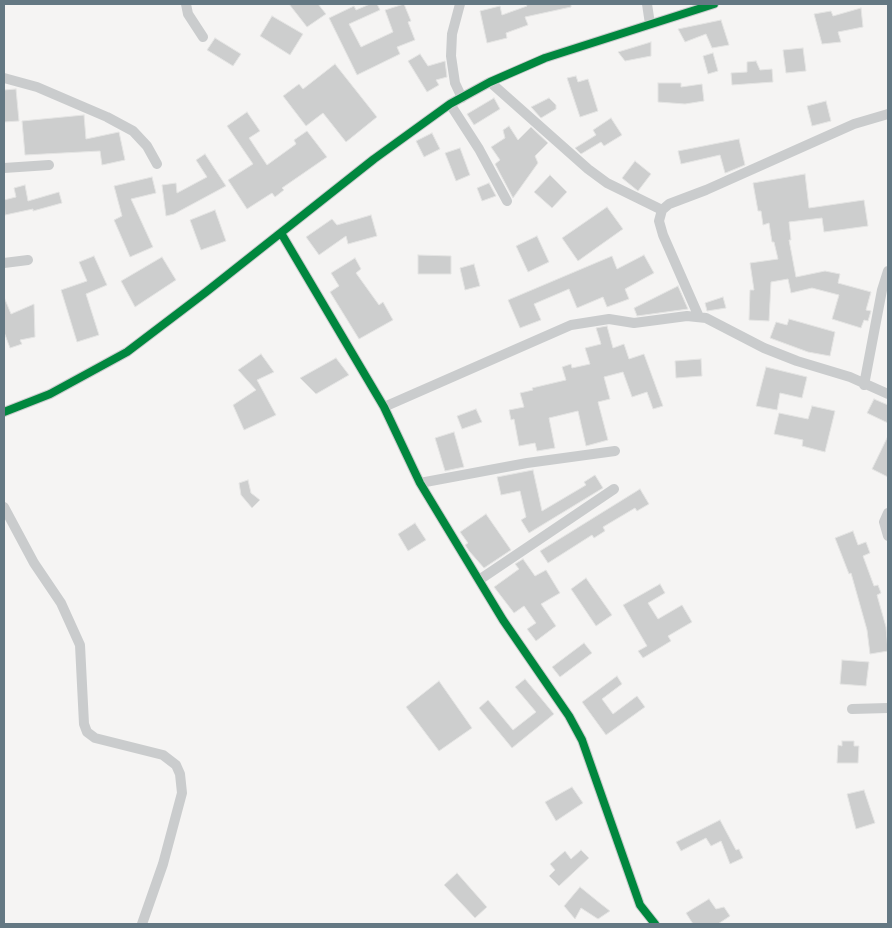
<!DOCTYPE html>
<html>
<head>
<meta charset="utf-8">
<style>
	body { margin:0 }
	#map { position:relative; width:892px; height:928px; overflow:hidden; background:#f5f4f3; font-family:"Golos Text",sans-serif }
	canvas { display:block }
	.frame { position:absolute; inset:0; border:5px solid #647883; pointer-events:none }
</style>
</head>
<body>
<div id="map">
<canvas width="892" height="928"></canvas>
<div class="frame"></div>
</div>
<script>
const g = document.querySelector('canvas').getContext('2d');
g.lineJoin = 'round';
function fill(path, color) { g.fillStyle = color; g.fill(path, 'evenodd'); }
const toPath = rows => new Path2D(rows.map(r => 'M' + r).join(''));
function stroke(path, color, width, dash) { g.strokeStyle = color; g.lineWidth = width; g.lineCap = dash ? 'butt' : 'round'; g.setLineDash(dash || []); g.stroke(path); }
const building = toPath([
	[289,4,318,4,326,14,307,27,289,4],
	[370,4,377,4,380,10,349,24,361,47,393,32,385,10,404,4,411,21,408,22,415,40,397,47,400,54,357,75,329,18,354,6,356,10,370,4],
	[526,4,571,4,571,7,525,17,528,25,506,33,507,38,487,43,480,11,500,6,502,15,527,6,526,4],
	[861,8,863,27,838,32,841,42,822,44,814,14,831,11,833,16,861,8],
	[272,16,303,34,290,55,260,36,272,16],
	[721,20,729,45,712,48,706,34,685,42,678,29,721,20],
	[215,38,241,54,233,66,207,50,215,38],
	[651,42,651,56,625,61,618,52,651,42],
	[803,48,806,71,786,73,783,50,803,48],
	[713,53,718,71,708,74,703,56,713,53],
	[420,54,428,66,445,61,447,77,436,80,439,85,427,92,408,61,420,54],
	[756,61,760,70,772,69,773,82,732,85,731,73,747,72,747,62,756,61],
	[335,64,377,117,346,142,323,113,306,126,283,96,299,84,303,89,335,64],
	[576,76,578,82,588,79,598,111,580,117,567,78,576,76],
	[658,83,681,83,681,87,702,84,704,101,685,104,658,102,658,83],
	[16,89,19,121,4,122,4,90,16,89],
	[494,98,500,109,474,125,467,114,494,98],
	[549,98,556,105,556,109,541,118,531,107,549,98],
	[826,101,831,121,812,126,807,106,826,101],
	[247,112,260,131,249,138,267,165,296,144,294,140,307,131,327,157,282,188,284,190,275,197,272,193,247,209,228,180,253,164,227,126,247,112],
	[84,115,86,139,119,132,125,160,102,165,100,151,25,155,22,121,84,115],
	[611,118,622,135,604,146,601,142,581,154,575,148,596,135,593,130,611,118],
	[509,126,518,140,531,127,548,143,535,156,538,163,513,198,495,164,500,160,491,147,505,138,503,130,509,126],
	[432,133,440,149,424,157,416,141,432,133],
	[739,139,745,165,728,172,725,173,720,155,681,164,678,151,739,139],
	[460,148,470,175,456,181,445,153,460,148],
	[205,154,226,186,174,214,166,216,162,185,176,183,177,193,207,177,196,160,205,154],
	[635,161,651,174,638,191,622,178,635,161],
	[805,174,809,208,864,200,868,226,824,232,822,218,789,222,791,240,789,240,796,277,825,271,840,274,838,283,871,292,866,310,871,311,868,321,864,320,861,328,832,319,839,295,812,288,791,293,788,279,771,282,769,321,749,320,750,290,754,290,750,263,778,259,774,242,772,242,769,223,763,225,761,211,758,211,753,183,805,174],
	[550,175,567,192,552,208,534,192,550,175],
	[152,177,156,193,131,199,153,247,130,257,114,220,122,216,114,186,152,177],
	[489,183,496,196,482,201,477,188,489,183],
	[25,185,28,201,59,192,62,203,33,211,33,209,5,215,4,200,16,197,14,188,25,185],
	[607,207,623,229,578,261,562,238,607,207],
	[215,210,226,241,201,250,190,220,215,210],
	[371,215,377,236,348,244,346,236,319,255,306,237,332,219,337,225,371,215],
	[537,236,549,262,528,272,516,246,537,236],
	[418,255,451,256,451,274,418,274,418,255],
	[644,255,654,273,625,289,629,299,607,307,603,297,577,308,569,289,534,304,541,320,520,328,508,300,612,256,617,269,644,255],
	[94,256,107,285,86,294,99,335,77,342,61,290,87,281,79,262,94,256],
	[162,257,176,280,135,307,121,281,162,257],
	[355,258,361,269,356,273,379,305,383,302,393,320,359,339,330,292,339,286,331,273,355,258],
	[474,264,480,286,465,290,460,268,474,264],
	[678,286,688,309,637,316,634,308,678,286],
	[4,297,11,314,34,304,35,337,20,340,22,344,10,348,4,332,4,297],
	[723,297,726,308,707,311,705,303,723,297],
	[789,319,835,332,830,356,808,352,770,338,776,322,787,325,789,319],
	[607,326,613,348,624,344,629,359,644,354,663,406,653,409,647,392,632,397,623,372,604,377,610,399,598,402,608,440,586,446,578,411,549,418,555,448,537,451,535,443,519,446,514,419,511,420,509,410,524,407,520,393,533,390,532,388,566,380,562,367,571,364,572,368,590,364,585,348,601,344,596,328,607,326],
	[261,354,274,372,257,380,276,415,244,430,233,405,256,390,238,370,261,354],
	[336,358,349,375,316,394,300,378,336,358],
	[701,359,702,376,676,378,675,361,701,359],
	[766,367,807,377,802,398,780,393,777,410,756,406,766,367],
	[874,399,888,405,888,423,867,413,874,399],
	[812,406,835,411,825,452,802,446,803,440,774,434,779,413,808,419,812,406],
	[476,409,482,422,462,429,457,416,476,409],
	[454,432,464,467,445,471,435,438,454,432],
	[888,436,888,477,872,469,888,436],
	[533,470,542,511,586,485,584,482,595,475,603,488,529,533,521,520,526,517,520,491,501,495,497,477,533,470],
	[248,480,251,493,260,500,252,508,241,495,239,483,248,480],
	[640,489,649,504,637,511,635,508,603,527,605,531,594,538,592,535,548,563,540,551,640,489],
	[486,514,511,550,484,568,469,551,465,545,468,543,460,532,486,514],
	[415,523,426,540,408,551,398,534,415,523],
	[853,531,858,545,866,542,870,553,863,556,874,586,878,585,881,593,877,595,886,627,888,651,870,654,867,630,851,573,849,574,835,538,853,531],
	[523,559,535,576,546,570,560,593,541,604,556,626,536,641,527,629,536,623,524,606,514,613,494,587,519,569,515,564,523,559],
	[586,578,612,615,596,626,571,589,586,578],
	[660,584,665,593,648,603,658,619,682,605,692,622,668,636,671,641,643,658,638,651,647,646,623,605,660,584],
	[584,643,592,653,560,677,552,667,584,643],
	[842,660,869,662,866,686,840,684,842,660],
	[617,676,622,684,602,699,613,714,637,696,645,707,606,735,582,702,617,676],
	[525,679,554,714,512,748,479,708,488,700,513,730,536,712,515,687,525,679],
	[439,681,472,728,439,751,406,707,439,681],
	[842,741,854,741,854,746,859,746,858,763,837,763,838,745,842,746,842,741],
	[572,787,583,803,556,821,545,802,572,787],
	[864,790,875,823,856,829,847,794,864,790],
	[720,820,736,850,739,849,743,858,730,864,721,841,711,846,706,838,681,851,676,842,720,820],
	[581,850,589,858,559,886,549,876,555,870,550,864,565,851,571,859,581,850],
	[457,873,487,907,475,918,444,885,457,873],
	[580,887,601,904,610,911,598,919,581,908,575,919,564,906,580,887],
	[709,899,716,909,724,907,730,916,718,924,693,924,686,913,709,899]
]);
const minor = toPath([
	[186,4,188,14,203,37],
	[460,4,452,34,451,56,455,83,462,98],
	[647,4,650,24],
	[4,78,37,87,107,117,133,131,147,146,157,164],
	[490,82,588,169,607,183,662,210],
	[450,104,479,149,507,201],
	[4,168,49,165],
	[281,233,384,407,420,483,503,620,569,716,582,740,640,905,655,924],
	[4,263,28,260],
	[699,317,663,235,659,221,662,210,669,204,706,190,854,124,888,114],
	[864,385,882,290,888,271],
	[384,407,571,325,609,319,634,323,687,316,706,318,764,348,797,361,850,377,888,394],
	[4,412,50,394,127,352,206,292,374,159,450,104,490,82,545,58,714,4],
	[420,483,527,463,615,451],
	[4,507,34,563,61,603,80,645,84,724,87,732,95,738,163,755,176,765,180,774,182,793,163,864,142,924],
	[888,513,884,522,888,536],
	[479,580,614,489],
	[852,709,888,708]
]);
const cycleway = toPath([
	[281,233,384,407,420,483,503,620,569,716,582,740,640,905,655,924],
	[4,412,50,394,127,352,206,292,374,159,450,104,490,82,545,58,714,4]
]);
fill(building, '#cdcece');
stroke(building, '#e4e4e3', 1);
stroke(minor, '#cacccd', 10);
stroke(cycleway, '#00873e', 8);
</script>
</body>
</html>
